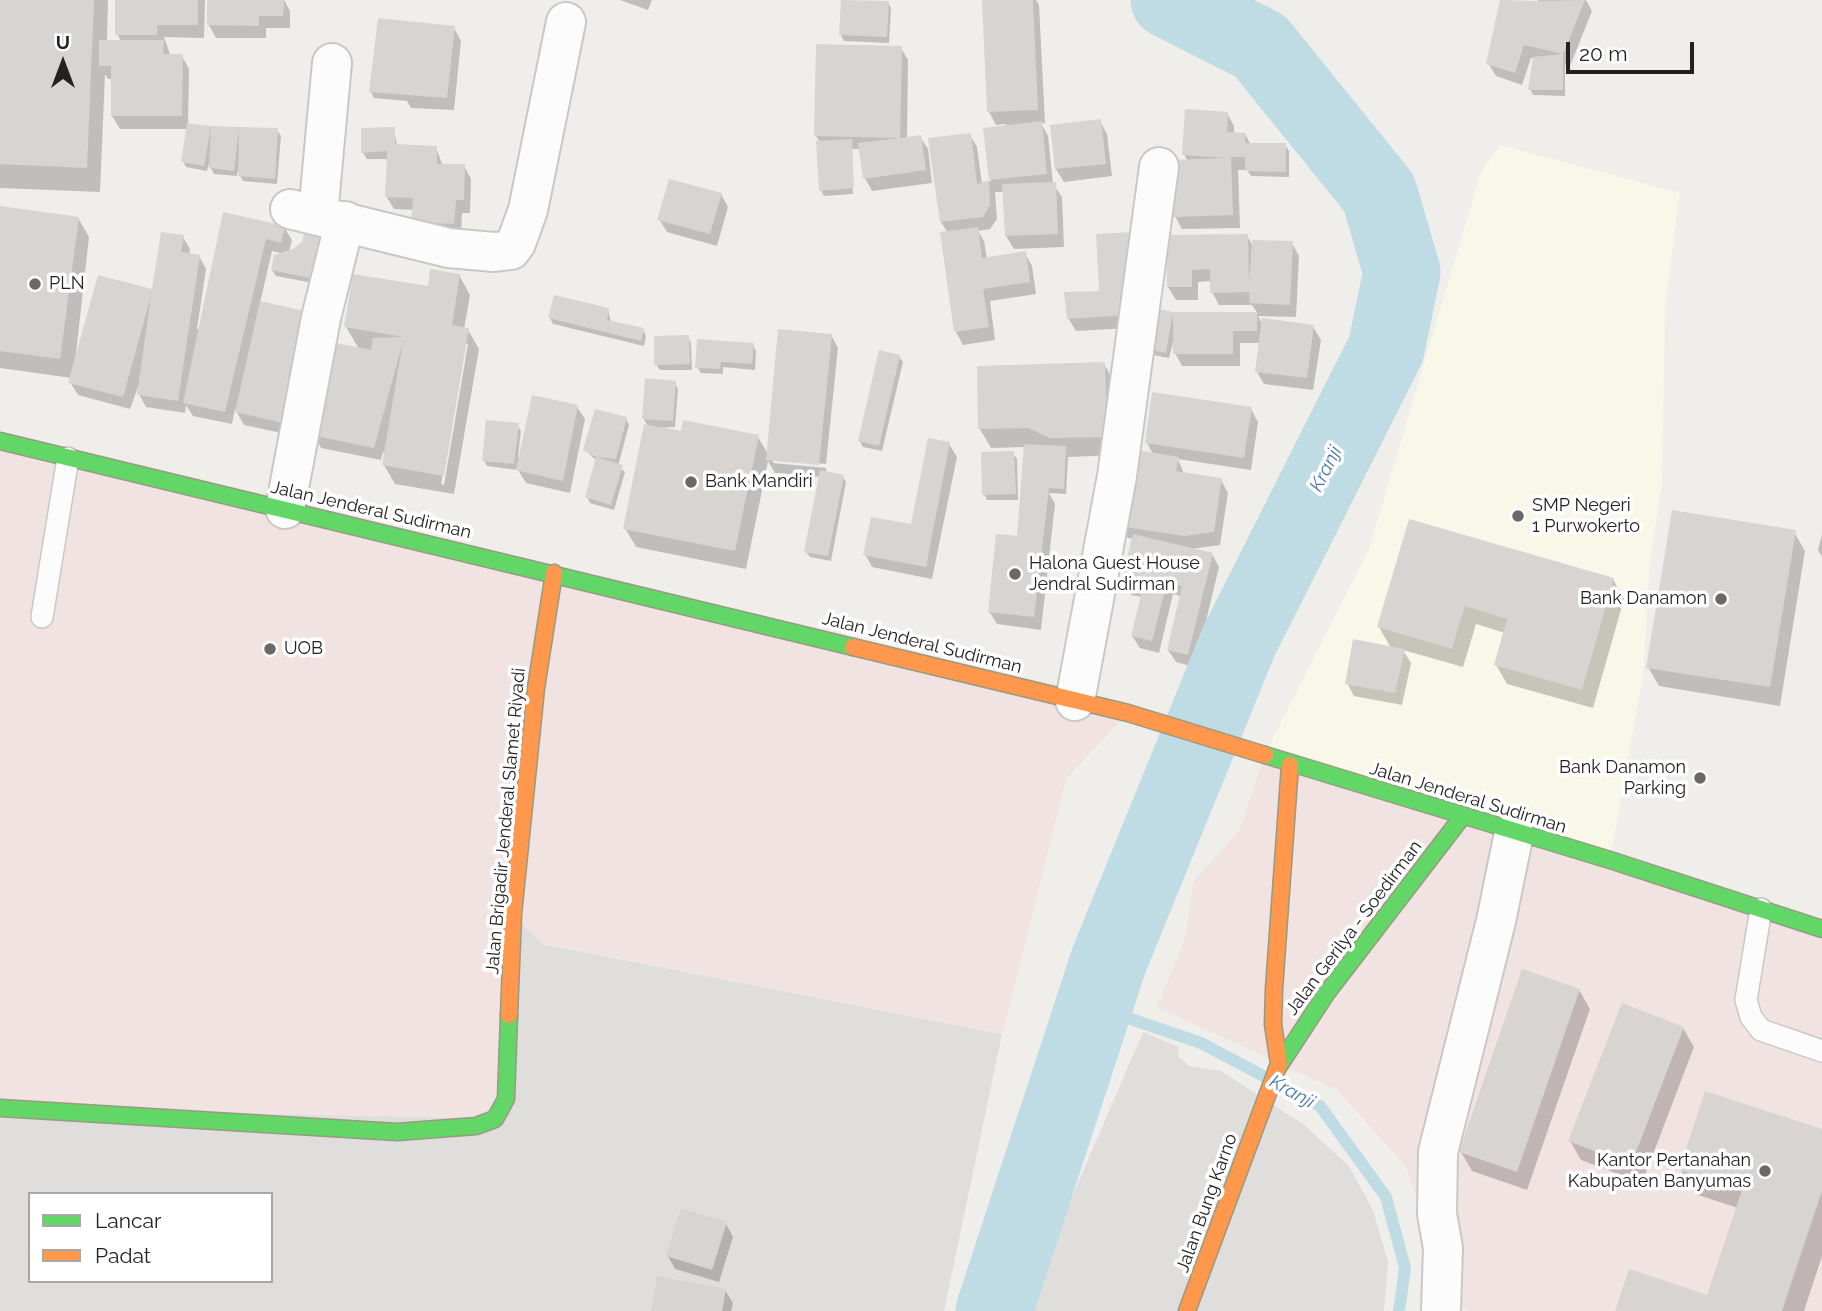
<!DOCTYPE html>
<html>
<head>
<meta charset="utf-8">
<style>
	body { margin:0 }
	#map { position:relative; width:1822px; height:1311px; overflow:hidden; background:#f0eeeb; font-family:Raleway,sans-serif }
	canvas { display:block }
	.legend { position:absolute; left:28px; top:1192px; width:245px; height:91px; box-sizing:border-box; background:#fff; border:2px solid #a7a7a7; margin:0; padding:9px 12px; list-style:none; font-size:21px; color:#222 }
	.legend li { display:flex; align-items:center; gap:14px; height:35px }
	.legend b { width:35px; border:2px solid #a7a7a7 }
	.north { position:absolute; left:28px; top:28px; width:70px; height:70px; -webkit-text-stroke:5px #fff; paint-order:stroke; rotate:0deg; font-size:19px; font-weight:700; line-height:28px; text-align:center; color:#222 }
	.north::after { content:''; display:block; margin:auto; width:24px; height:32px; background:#222; clip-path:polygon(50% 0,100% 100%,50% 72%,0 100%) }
	.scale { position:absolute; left:1566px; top:42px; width:128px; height:32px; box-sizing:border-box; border:4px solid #222; border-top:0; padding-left:9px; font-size:21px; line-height:24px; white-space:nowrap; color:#222; -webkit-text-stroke:5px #fff; paint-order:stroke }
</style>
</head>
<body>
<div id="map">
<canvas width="1822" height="1311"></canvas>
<ul class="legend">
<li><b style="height:9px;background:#63d668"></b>Lancar</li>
<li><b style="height:9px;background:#ff974d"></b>Padat</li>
</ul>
<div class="north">U</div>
<div class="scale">20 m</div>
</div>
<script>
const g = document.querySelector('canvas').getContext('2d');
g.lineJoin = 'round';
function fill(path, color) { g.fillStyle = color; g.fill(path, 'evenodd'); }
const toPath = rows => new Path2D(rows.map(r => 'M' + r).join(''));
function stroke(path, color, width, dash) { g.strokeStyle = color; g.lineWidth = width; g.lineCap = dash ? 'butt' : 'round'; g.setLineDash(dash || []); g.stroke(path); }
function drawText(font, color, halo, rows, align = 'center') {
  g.font = font + ' Raleway,sans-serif'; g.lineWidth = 7; g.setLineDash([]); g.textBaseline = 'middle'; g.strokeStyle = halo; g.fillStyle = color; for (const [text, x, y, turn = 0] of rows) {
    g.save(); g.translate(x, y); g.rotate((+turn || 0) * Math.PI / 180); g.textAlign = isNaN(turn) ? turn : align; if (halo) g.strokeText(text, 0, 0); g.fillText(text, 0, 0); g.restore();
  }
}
const residential = toPath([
	[513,914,543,944,1002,1034,944,1311,0,1311,0,1108],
	[30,1194,271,1194,271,1281,30,1281],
	[1143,1032,1179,1047,1178,1056,1189,1066,1221,1071,1303,1124,1349,1166,1373,1210,1388,1262,1384,1311,1023,1311]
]);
const commercial = toPath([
	[0,441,1128,713,1066,779,1002,1034,542,943,513,915,495,1119,0,1108],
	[1264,756,1822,929,1822,1311,1470,1311,1429,1295,1426,1226,1405,1165,1337,1090,1157,1007,1186,936,1193,882,1240,830]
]);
const education = toPath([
	[1500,145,1680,193,1665,307,1662,483,1650,561,1643,674,1610,860,1264,756,1369,549,1481,172]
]);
const shadow = toPath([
	[0,0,108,0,107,41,121,41,117,34,117,0,205,0,204,38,164,37,170,54,182,56,189,69,188,125,277,130,281,136,277,184,243,181,237,171,237,176,214,174,209,164,207,171,186,167,183,161,188,129,120,129,112,116,112,79,108,79,105,74,100,192,0,188],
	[209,0,284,0,290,11,290,28,266,28,266,38,216,38,209,25],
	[620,0,652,0,648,10],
	[984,0,1036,0,1039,5,1045,123,1041,123,1048,136,1053,184,1062,197,1064,247,1014,249,1006,236,1004,192,995,192,997,219,990,229,978,231,984,241,987,259,1025,253,1032,266,1036,294,990,301,995,340,963,345,956,332,942,234,948,233,941,222,970,135,977,147,982,184,991,181,985,129,1007,127,1006,124,996,125,989,112],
	[1502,0,1537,3,1538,0,1586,0,1592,11,1570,66,1565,65,1565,96,1533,95,1530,89,1535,58,1531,58,1522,85,1496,76,1488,63],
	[888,2,891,8,889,43,844,41,841,35],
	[454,28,461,41,454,110,411,108,407,101,374,98,371,92],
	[901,48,908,60,907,139,920,137,928,149,932,183,872,191,865,178,861,149,854,149,857,194,854,149,850,149,853,194,824,196,821,190,820,143,816,136],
	[1227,113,1234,126,1234,134,1245,134,1251,145,1285,145,1289,151,1289,177,1251,176,1247,170,1238,170,1240,228,1182,229,1175,216,1187,160,1184,154],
	[1100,121,1107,134,1112,176,1064,182,1056,169],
	[394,129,397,146,436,148,443,166,464,166,471,179,470,213,462,213,461,236,421,235,414,210,394,209,386,196,388,159,367,159,363,153],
	[721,194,728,207,717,246,667,232,659,219],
	[0,208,78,218,89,237,74,371,154,291,183,237,190,249,189,255,199,256,206,269,197,329,200,330,225,214,284,227,292,240,289,252,324,285,276,276,272,270,284,254,272,251,260,303,295,436,244,425,235,409,232,424,193,416,186,405,185,413,146,407,139,394,141,379,130,409,78,395,70,382,72,378,0,368],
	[1132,234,1131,328,1076,331,1068,318,1101,292],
	[1247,236,1253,246,1292,243,1299,256,1296,317,1258,316,1263,325,1313,327,1321,340,1313,390,1264,384,1257,372,1261,343,1240,343,1240,366,1182,366,1175,353,1175,335,1169,358,1153,355,1157,310,1175,314,1258,314,1252,305,1219,305,1212,292,1212,281,1198,282,1198,300,1176,300,1168,287,1168,237],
	[459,275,470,295,464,329,468,330,479,349,454,494,395,484,384,465,386,453,383,452,381,460,321,448,314,435,359,349,346,327],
	[465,344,468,344,444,485,441,484],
	[608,310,611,322,643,330,646,336,644,346,553,324,550,318],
	[831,335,838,348,826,464,773,459,773,463,826,468,826,473,843,477,846,482,831,561,810,557,806,552,821,477,775,473,768,461,746,569,636,547,625,528,648,427,644,419,675,383,678,389,675,427,652,428,682,433,758,437,768,454],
	[688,337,691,343,692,370,660,370,656,364],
	[753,345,756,351,755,370,723,367,723,374,701,373,697,367],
	[899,357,903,362,882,451,863,447,860,441],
	[1104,364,1115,383,1117,455,1068,457,1066,494,1049,493,1055,504,1041,630,997,624,989,611,1019,538,1026,447,991,448,980,429],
	[577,407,585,419,570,493,526,483,518,470,487,466,484,460,517,425,521,431,518,457,521,457],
	[1251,409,1258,422,1251,470,1178,459,1184,474,1221,480,1228,493,1220,545,1191,549,1212,554,1219,567,1195,667,1176,662,1168,650,1181,596,1173,594,1159,653,1140,648,1132,636,1142,597,1131,595,1123,582,1134,539,1128,538,1120,525,1153,454,1147,443],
	[626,419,629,425,618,466,625,472,614,510,590,503,587,497,597,461,585,450],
	[949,444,957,457,932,579,872,567,865,554,912,526],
	[1013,453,1017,459,1018,500,987,500,984,494],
	[1410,521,1613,579,1624,599,1593,708,1507,684,1496,665,1505,633,1476,624,1463,667,1403,650,1411,663,1402,705,1354,696,1347,683,1391,648,1379,627],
	[1794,532,1805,551,1780,706,1659,686,1648,667],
	[1822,534,1822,557,1818,550],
	[1579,990,1590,1009,1527,1190,1472,1171,1461,1152],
	[1683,1028,1694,1047,1642,1183,1581,1160,1570,1141],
	[1822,1131,1822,1256,1804,1311,1617,1311,1709,1297,1738,1208,1695,1194,1681,1170],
	[726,1224,733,1237,719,1282,675,1269,668,1256],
	[725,1290,733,1303,731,1311,652,1311]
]);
const stream = toPath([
	[1093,1006,1201,1043,1320,1106,1386,1197,1405,1268,1399,1311]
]);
const river = toPath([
	[994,1311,1109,960,1239,641,1386,349,1402,272,1379,193,1260,46,1169,0]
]);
const building = toPath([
	[0,0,94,0,87,168,0,164],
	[115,0,198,0,198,25,157,25,157,35,115,35],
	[207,0,284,0,283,16,259,16,259,26,207,25],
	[841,0,889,1,887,37,839,35],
	[982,0,1033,0,1038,110,987,112],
	[1500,0,1536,1,1585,0,1563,54,1524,45,1515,73,1486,64],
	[378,18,455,26,447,98,369,92],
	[99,40,164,40,163,54,183,54,182,116,111,116,111,66,99,66],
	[816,44,902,46,900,138,921,135,926,170,863,179,858,143,900,138,814,136],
	[1563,54,1563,90,1528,90,1533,57],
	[1185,109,1228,112,1227,132,1246,133,1245,143,1286,143,1286,172,1245,171,1245,157,1231,157,1233,215,1173,217,1171,160,1227,158,1182,155],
	[1101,119,1106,164,1055,169,1050,125],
	[1042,121,1047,174,989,180,983,128],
	[187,123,211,126,204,166,181,162],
	[211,126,239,127,234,171,209,168],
	[239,127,278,128,275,179,238,176],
	[395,127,395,144,437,146,437,164,465,164,464,200,456,200,454,224,411,222,413,198,385,197,387,151,361,153,361,128],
	[971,133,977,184,989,180,990,205,983,217,940,222,928,138],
	[852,139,854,188,819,191,816,141],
	[669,179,722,193,710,234,657,220],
	[1056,182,1058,234,1005,236,1002,184],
	[0,206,79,217,60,359,0,351],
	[223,212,285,226,281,243,266,239,225,412,183,403],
	[978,227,982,258,1026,251,1030,282,983,289,989,327,954,332,940,232],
	[305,228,330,233,321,280,271,270,274,255,293,249,302,242],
	[161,232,184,235,181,252,200,255,178,401,137,395,151,296,123,397,68,383,98,275,152,289],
	[1133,232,1136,279,1123,279,1125,315,1067,319,1064,292,1099,291,1096,234],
	[1248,234,1249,284,1252,240,1293,241,1290,305,1250,303,1249,292,1210,293,1210,269,1192,270,1192,287,1167,287,1166,235],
	[430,269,460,274,452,325,469,328,444,476,382,465,403,341,374,448,312,435,331,342,371,350,373,338,404,337,344,327,353,274,428,286],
	[554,295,609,308,607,320,644,328,641,341,548,318],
	[260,301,314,313,288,424,235,412],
	[1155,308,1173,312,1166,353,1148,349],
	[1173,312,1257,312,1257,331,1233,331,1233,354,1173,354],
	[1262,318,1314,325,1307,378,1255,372],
	[778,329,832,334,819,465,766,460],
	[689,335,690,364,654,365,654,336],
	[697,339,754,343,752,364,721,362,720,369,695,368],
	[879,350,900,355,879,446,858,441],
	[1105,362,1107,437,1050,438,1028,428,978,429,977,366],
	[645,378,676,381,673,421,642,419],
	[1152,392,1252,407,1244,458,1145,443],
	[532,395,578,405,563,481,516,470],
	[595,409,627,417,616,459,596,457,583,450],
	[486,420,519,423,514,464,482,461],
	[683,420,759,435,735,551,623,529,644,424,681,431],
	[928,438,950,442,926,567,863,555,871,517,911,524],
	[1024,444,1066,446,1064,489,1049,488,1034,617,988,612,996,534,1017,536],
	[1132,449,1179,457,1176,471,1222,478,1214,532,1184,536,1119,526],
	[1014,451,1016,494,982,495,981,452],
	[596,457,623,465,611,505,585,497],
	[820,470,844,475,828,556,804,552],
	[1672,510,1796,530,1770,687,1646,668],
	[1409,519,1614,578,1582,690,1494,665,1507,619,1465,606,1452,649,1377,627],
	[1133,534,1213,553,1188,655,1167,650,1182,586,1167,582,1152,641,1131,636,1143,587,1121,582],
	[1353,639,1405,649,1395,693,1345,684],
	[1522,969,1580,989,1517,1172,1459,1152],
	[1622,1003,1684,1027,1631,1165,1568,1141],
	[1705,1091,1822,1129,1822,1191,1782,1311,1615,1311,1629,1269,1707,1295,1742,1190,1679,1170],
	[681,1208,727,1222,712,1270,666,1256],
	[657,1276,726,1289,722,1311,651,1311]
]);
const lane = toPath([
	[42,617,68,458],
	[1761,909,1746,1000,1751,1017,1761,1030,1822,1051]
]);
const street = toPath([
	[290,209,449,248,494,252,511,250,516,243,528,210,566,22],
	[318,215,332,63],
	[285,509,321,318,345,221],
	[1075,701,1117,476,1159,167],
	[1441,1311,1443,1248,1437,1214,1438,1152,1496,921,1514,833]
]);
const fast = toPath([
	[0,441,853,647],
	[1265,755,1610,860,1822,929],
	[1277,1069,1326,994,1462,817],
	[0,1108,397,1132,476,1126,495,1119,506,1099,509,1015]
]);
const slow = toPath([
	[853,647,1128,713,1265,755],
	[509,1015,513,914,536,688,554,573],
	[1279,1064,1273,1024,1274,989,1290,765],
	[1187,1311,1277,1069]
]);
const markers = [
	[35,284,7,"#6a6968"],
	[691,482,7,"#6a6968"],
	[1518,516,7,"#6a6968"],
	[1015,574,7,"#6a6968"],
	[1721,599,7,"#6a6968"],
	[270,649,7,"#6a6968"],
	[1700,778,7,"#6a6968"],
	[1765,1171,7,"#6a6968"]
];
const poiNames = [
	["PLN",49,284],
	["Bank Mandiri",705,482],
	["SMP Negeri",1532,506],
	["1 Purwokerto",1532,527],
	["Halona Guest House",1029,564],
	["Jendral Sudirman",1029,585],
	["Bank Danamon",1707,599,"right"],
	["UOB",284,649],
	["Bank Danamon",1686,768,"right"],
	["Parking",1686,789,"right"],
	["Kantor Pertanahan",1751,1161,"right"],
	["Kabupaten Banyumas",1751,1182,"right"]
];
const streetNames = [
	["Jalan Jenderal Sudirman",371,510,13],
	["Jalan Jenderal Sudirman",922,643,14],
	["Jalan Jenderal Sudirman",1468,798,17],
	["Jalan Brigadir Jenderal Slamet Riyadi",506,821,-85],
	["Jalan Gerilya - Soedirman",1354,928,-53],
	["Jalan Bung Karno",1207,1203,-70]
];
const waterNames = [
	["Kranji",1326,469,-63],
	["Kranji",1292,1092,29]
];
fill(residential, '#dfdedc');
fill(commercial, '#f1e3e1');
fill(education, '#f8f7e8');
fill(shadow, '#0003');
stroke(stream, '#bfdbe3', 12);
stroke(river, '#bfdbe3', 77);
fill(building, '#d7d4d2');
stroke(lane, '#c9c8c7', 24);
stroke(street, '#c9c8c7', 42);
stroke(fast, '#999a82', 19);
stroke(slow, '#999a82', 19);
stroke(lane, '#fdfcfc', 21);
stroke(street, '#fdfcfc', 38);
stroke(fast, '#63d668', 16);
stroke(slow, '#ff974d', 16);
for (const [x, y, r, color] of markers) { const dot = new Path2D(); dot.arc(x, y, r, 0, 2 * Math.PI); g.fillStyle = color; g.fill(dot); stroke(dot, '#fff', 2.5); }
drawText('18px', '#222', '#fff', poiNames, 'left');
drawText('18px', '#222', '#fff', streetNames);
drawText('italic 19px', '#4a7aab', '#fff', waterNames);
</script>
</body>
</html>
